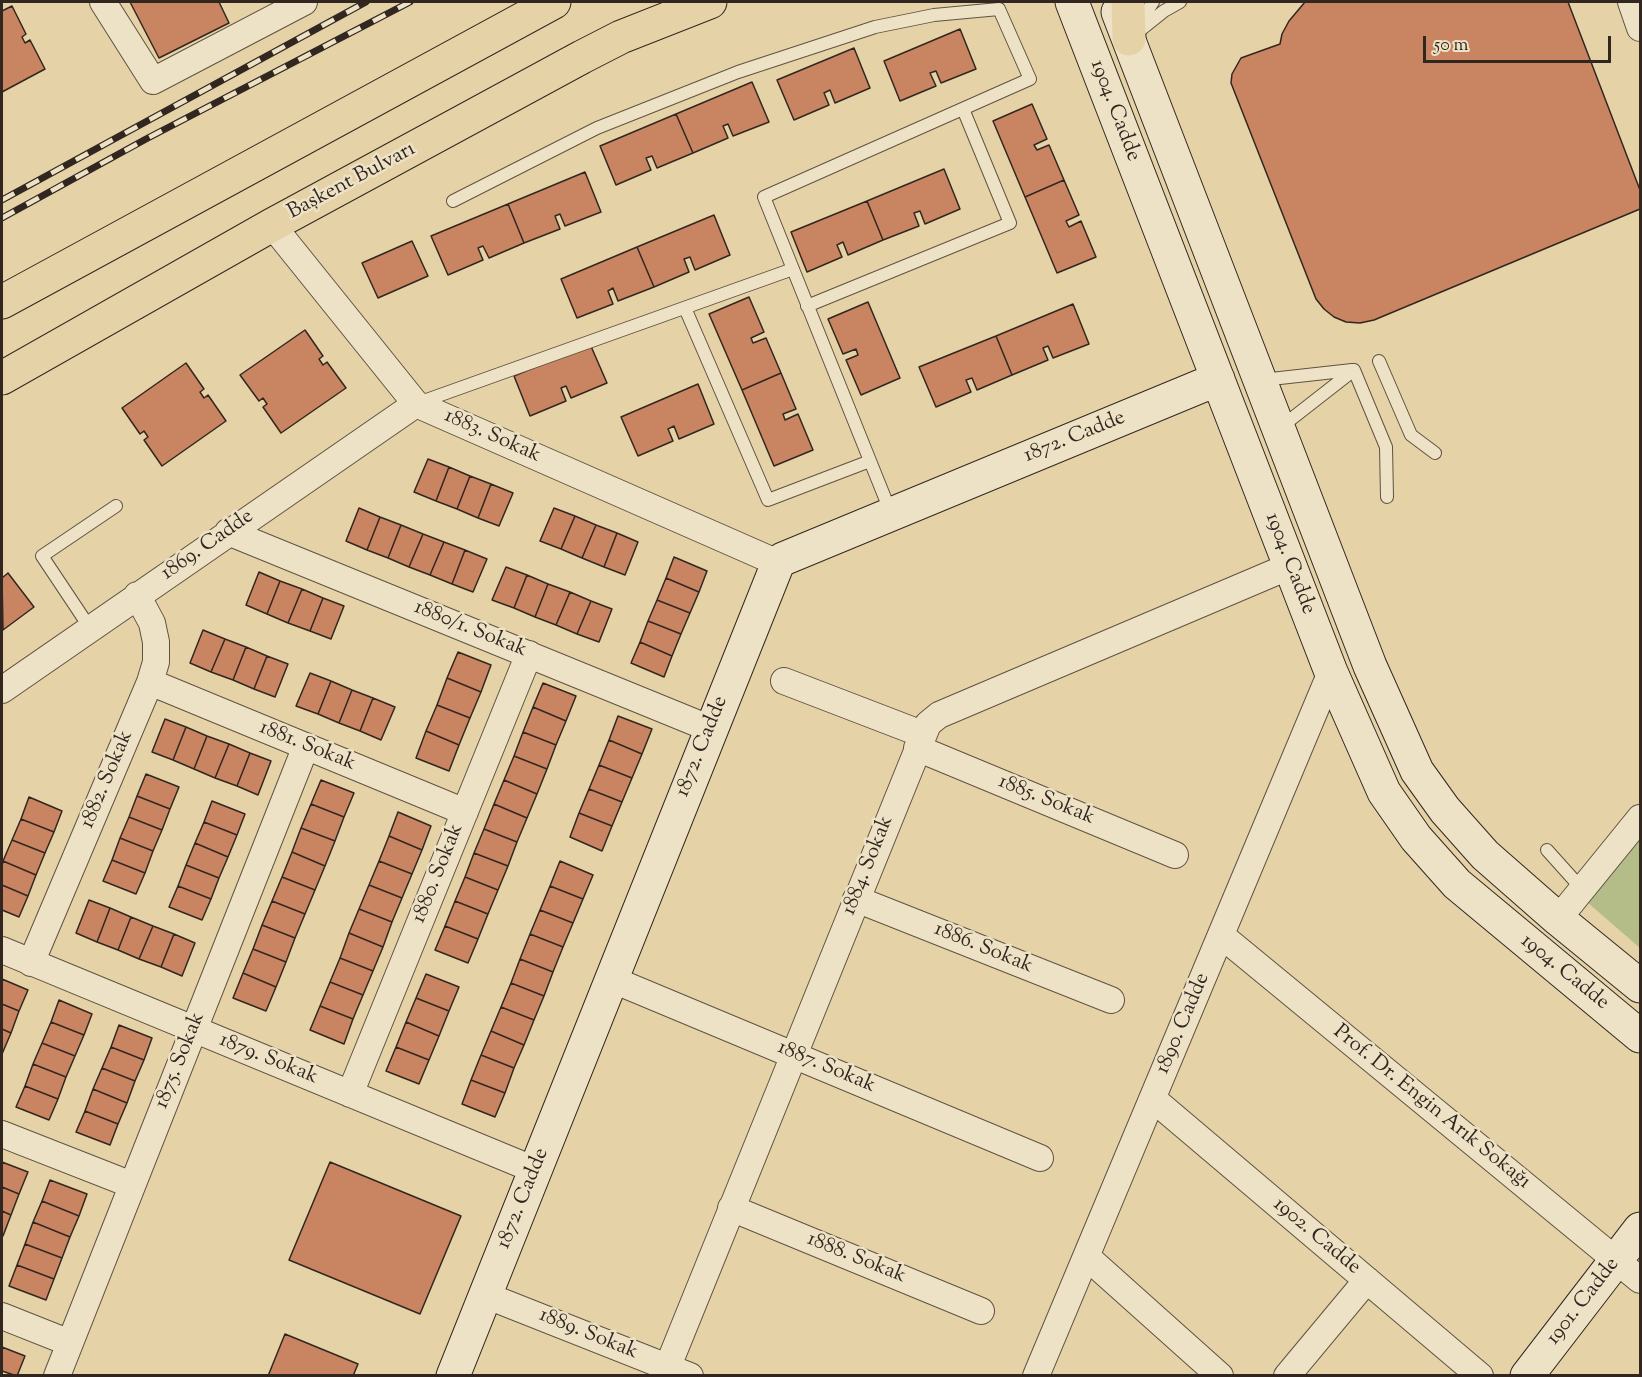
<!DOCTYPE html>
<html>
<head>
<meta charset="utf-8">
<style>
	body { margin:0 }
	#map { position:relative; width:1642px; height:1377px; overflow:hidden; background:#e5d3a7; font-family:"Sorts Mill Goudy",serif }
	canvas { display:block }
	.frame { position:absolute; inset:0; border:3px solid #322720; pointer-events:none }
	.scale { position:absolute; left:1423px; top:36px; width:188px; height:27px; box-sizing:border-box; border:3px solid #322720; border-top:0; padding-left:8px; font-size:18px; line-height:21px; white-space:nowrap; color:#322720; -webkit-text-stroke:4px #eee2c6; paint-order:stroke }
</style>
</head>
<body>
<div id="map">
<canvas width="1642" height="1377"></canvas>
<div class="frame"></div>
<div class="scale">50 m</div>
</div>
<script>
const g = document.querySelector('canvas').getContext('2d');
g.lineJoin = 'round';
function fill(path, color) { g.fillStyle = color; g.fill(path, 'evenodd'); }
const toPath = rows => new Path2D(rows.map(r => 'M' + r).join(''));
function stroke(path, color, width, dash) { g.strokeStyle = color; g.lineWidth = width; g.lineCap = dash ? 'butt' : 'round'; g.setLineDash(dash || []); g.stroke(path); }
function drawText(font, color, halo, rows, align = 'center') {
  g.font = font + ' "Sorts Mill Goudy",serif'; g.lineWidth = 5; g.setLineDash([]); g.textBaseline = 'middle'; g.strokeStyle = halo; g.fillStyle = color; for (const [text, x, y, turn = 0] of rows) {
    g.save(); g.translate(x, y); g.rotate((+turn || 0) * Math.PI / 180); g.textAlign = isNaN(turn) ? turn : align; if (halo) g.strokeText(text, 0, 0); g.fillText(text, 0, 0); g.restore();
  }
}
const green = toPath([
	[1640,840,1640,948,1587,902]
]);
const building = toPath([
	[130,2,219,2,229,23,159,58,130,2],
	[1305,2,1568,2,1640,190,1640,209,1374,320,1360,323,1346,322,1334,317,1324,309,1316,299,1231,83,1232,74,1241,58,1280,44,1282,34,1289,21,1305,2],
	[12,6,26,34,22,37,25,43,30,40,45,69,2,92,2,11,12,6],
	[960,29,976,69,941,83,936,71,930,73,936,86,900,101,884,61,960,29],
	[854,48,870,88,835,103,830,90,824,93,829,105,794,120,777,80,854,48],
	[752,82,769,122,733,136,728,124,723,126,728,138,693,153,676,114,752,82],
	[1032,104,1047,139,1034,145,1037,150,1049,145,1064,180,1025,197,993,121,1032,104],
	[676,114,693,153,657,168,652,156,646,158,651,170,616,185,600,146,676,114],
	[944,169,960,209,925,224,920,211,914,213,919,226,883,240,867,201,944,169],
	[585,172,601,212,565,226,560,214,555,216,560,229,524,243,508,204,585,172],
	[1064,180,1079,215,1066,221,1069,227,1081,221,1096,257,1057,273,1025,197,1064,180],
	[867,201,883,240,848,255,843,242,837,245,842,257,807,272,791,232,867,201],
	[508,204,524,243,489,258,483,246,478,248,483,260,448,275,431,236,508,204],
	[714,215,730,255,695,270,690,257,684,259,689,272,654,287,637,247,714,215],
	[412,241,428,276,378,298,362,263,412,241],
	[637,247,654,287,618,301,613,288,608,291,613,304,577,318,561,279,637,247],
	[749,297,764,332,751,338,753,343,766,338,781,373,742,390,709,314,749,297],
	[868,302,900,378,861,395,846,360,858,355,856,349,843,354,828,319,868,302],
	[1073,304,1089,344,1053,358,1048,346,1043,348,1048,360,1012,375,996,336,1073,304],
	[305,330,323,356,319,359,323,365,327,362,346,388,281,433,263,407,267,404,263,398,259,401,240,375,305,330],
	[996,336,1012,375,977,390,972,378,966,380,971,392,936,407,919,367,996,336],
	[590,344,607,383,571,398,566,386,561,388,566,401,530,416,514,376,590,344],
	[186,363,204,389,200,392,204,398,208,395,226,421,162,466,144,440,148,437,144,431,140,434,122,408,186,363],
	[781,373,796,409,783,414,785,420,798,414,813,450,774,466,742,390,781,373],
	[698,384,714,424,679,439,674,426,668,429,673,441,638,456,621,417,698,384],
	[428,459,449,467,436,501,414,492,428,459],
	[449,467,470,476,457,509,436,501,449,467],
	[470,476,491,484,478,518,457,509,470,476],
	[491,484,513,493,499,526,478,518,491,484],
	[359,508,380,517,367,550,346,541,359,508],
	[554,508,575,516,561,549,540,541,554,508],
	[575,516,596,525,582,558,561,549,575,516],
	[380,517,401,525,388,558,367,550,380,517],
	[401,525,423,534,409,567,388,558,401,525],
	[596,525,617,533,604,567,582,558,596,525],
	[617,533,638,542,625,575,604,567,617,533],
	[423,534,444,542,430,575,409,567,423,534],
	[444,542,465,550,452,584,430,575,444,542],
	[465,550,487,559,473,592,452,584,465,550],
	[674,557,707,571,699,592,666,578,674,557],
	[506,567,527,575,514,608,492,600,506,567],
	[259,572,280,581,267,614,246,605,259,572],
	[8,573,34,607,3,630,2,578,8,573],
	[527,575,548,584,535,617,514,608,527,575],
	[666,578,699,592,690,613,657,600,666,578],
	[280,581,302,589,288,623,267,614,280,581],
	[548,584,570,592,556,625,535,617,548,584],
	[302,589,323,598,310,631,288,623,302,589],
	[570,592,591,601,577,634,556,625,570,592],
	[323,598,344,606,331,639,310,631,323,598],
	[657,600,690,613,681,634,648,621,657,600],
	[591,601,612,609,599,642,577,634,591,601],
	[648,621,681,634,672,656,640,642,648,621],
	[203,630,225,639,211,672,190,663,203,630],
	[225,639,246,647,233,680,211,672,225,639],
	[640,642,672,656,664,677,631,663,640,642],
	[246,647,267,656,254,689,233,680,246,647],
	[458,652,491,665,481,692,447,678,458,652],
	[267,656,288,664,275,697,254,689,267,656],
	[310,673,331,681,318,714,296,706,310,673],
	[447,678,481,692,470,718,437,705,447,678],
	[331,681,352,690,339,723,318,714,331,681],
	[543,683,576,696,566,721,533,707,543,683],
	[352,690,373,698,360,731,339,723,352,690],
	[373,698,395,707,381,740,360,731,373,698],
	[437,705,470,718,459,745,426,731,437,705],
	[533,707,566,721,556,745,523,732,533,707],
	[618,716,652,729,642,754,609,740,618,716],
	[165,719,186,727,173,760,152,752,165,719],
	[186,727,207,736,194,769,173,760,186,727],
	[426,731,459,745,449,771,416,758,426,731],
	[523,732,556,745,547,769,514,756,523,732],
	[207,736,229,744,215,778,194,769,207,736],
	[609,740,642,754,632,778,599,765,609,740],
	[229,744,250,753,237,786,215,778,229,744],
	[250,753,271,761,258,795,237,786,250,753],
	[514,756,547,769,537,794,504,780,514,756],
	[599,765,632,778,622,802,589,789,599,765],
	[146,774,179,787,170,809,137,796,146,774],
	[321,780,354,793,344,817,311,804,321,780],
	[504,780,537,794,527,818,494,804,504,780],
	[589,789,622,802,612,826,579,813,589,789],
	[137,796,170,809,162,830,129,817,137,796],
	[29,797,62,811,54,832,21,819,29,797],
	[212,801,245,814,237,835,204,822,212,801],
	[311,804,344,817,335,841,301,828,311,804],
	[494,804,527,818,517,842,484,829,494,804],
	[398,812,431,826,422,850,389,836,398,812],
	[579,813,612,826,602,851,570,837,579,813],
	[129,817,162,830,153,851,120,838,129,817],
	[21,819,54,832,45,853,12,840,21,819],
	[204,822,237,835,228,857,195,843,204,822],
	[301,828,335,841,325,866,292,852,301,828],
	[484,829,517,842,508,866,474,853,484,829],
	[389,836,422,850,412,874,379,861,389,836],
	[120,838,153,851,145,873,112,860,120,838],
	[12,840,45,853,36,875,3,861,12,840],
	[195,843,228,857,219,878,186,865,195,843],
	[292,852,325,866,315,890,282,877,292,852],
	[474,853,508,866,498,890,465,877,474,853],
	[112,860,145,873,136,894,103,881,112,860],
	[3,861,36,875,28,896,2,885,2,866,3,861],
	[379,861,412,874,402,898,369,885,379,861],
	[560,861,593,875,583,899,550,886,560,861],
	[186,865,219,878,211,899,178,886,186,865],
	[282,877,315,890,305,914,272,901,282,877],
	[465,877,498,890,488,914,455,901,465,877],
	[2,885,28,896,19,917,2,910,2,885],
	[369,885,402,898,392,922,359,909,369,885],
	[178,886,211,899,202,920,169,907,178,886],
	[550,886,583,899,573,923,540,910,550,886],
	[89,900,110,908,97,942,76,933,89,900],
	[272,901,305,914,295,938,262,925,272,901],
	[455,901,488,914,478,939,445,926,455,901],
	[110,908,131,917,118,950,97,942,110,908],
	[359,909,392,922,383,947,349,933,359,909],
	[540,910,573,923,563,947,530,934,540,910],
	[131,917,153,926,139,959,118,950,131,917],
	[262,925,295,938,286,962,253,949,262,925],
	[153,926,174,934,161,967,139,959,153,926],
	[445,926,478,939,468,963,435,950,445,926],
	[349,933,383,947,373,971,340,958,349,933],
	[174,934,195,943,182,976,161,967,174,934],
	[530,934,563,947,553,972,520,959,530,934],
	[253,949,286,962,276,987,243,973,253,949],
	[340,958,373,971,363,995,330,982,340,958],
	[520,959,553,972,544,996,511,983,520,959],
	[243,973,276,987,266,1011,233,998,243,973],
	[426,974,459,987,449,1011,416,998,426,974],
	[2,979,28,990,19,1011,2,1004,2,979],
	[330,982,363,995,353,1019,320,1006,330,982],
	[511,983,544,996,534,1020,501,1007,511,983],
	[416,998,449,1011,439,1036,406,1022,416,998],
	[59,1000,92,1014,84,1035,51,1022,59,1000],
	[2,1004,19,1011,11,1033,2,1029,2,1004],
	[320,1006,353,1019,344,1044,310,1030,320,1006],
	[501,1007,534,1020,524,1045,491,1031,501,1007],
	[51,1022,84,1035,75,1056,42,1043,51,1022],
	[406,1022,439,1036,429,1060,396,1047,406,1022],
	[119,1025,152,1038,144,1060,111,1047,119,1025],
	[2,1029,11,1033,2,1054,2,1029],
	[491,1031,524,1045,514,1068,481,1055,491,1031],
	[42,1043,75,1056,66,1077,33,1064,42,1043],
	[111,1047,144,1060,135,1081,102,1068,111,1047],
	[396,1047,429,1060,419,1084,386,1071,396,1047],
	[481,1055,514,1068,505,1093,471,1080,481,1055],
	[33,1064,66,1077,58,1099,25,1086,33,1064],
	[102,1068,135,1081,127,1103,93,1089,102,1068],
	[471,1080,505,1093,495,1117,462,1104,471,1080],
	[25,1086,58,1099,49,1120,16,1107,25,1086],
	[93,1089,127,1103,118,1124,85,1111,93,1089],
	[85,1111,118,1124,110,1145,76,1132,85,1111],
	[2,1162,28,1172,19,1194,2,1187,2,1162],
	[330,1162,461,1216,420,1314,289,1260,330,1162],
	[50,1180,87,1194,79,1216,42,1201,50,1180],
	[2,1187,19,1194,11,1215,2,1211,2,1187],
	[42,1201,79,1216,70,1237,33,1222,42,1201],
	[2,1211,11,1215,3,1236,2,1236,2,1211],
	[33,1222,70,1237,62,1258,25,1244,33,1222],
	[25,1244,62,1258,54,1279,17,1265,25,1244],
	[17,1265,54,1279,46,1300,9,1286,17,1265],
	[285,1334,358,1364,353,1376,268,1376,285,1334],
	[2,1347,25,1356,17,1376,2,1371,2,1347]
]);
const lane = toPath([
	[1136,28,1153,2],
	[1134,35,1164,11,1180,2],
	[453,201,597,128,738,72,875,27,934,15,999,9,1030,79,764,197,891,513],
	[807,306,1010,223,963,109],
	[685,308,768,500,870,461],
	[1379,361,1411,435,1435,453],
	[1354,370,1386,447,1387,497],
	[1262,380,1352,370],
	[418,403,793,269],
	[1281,427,1354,370],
	[90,628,42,556,116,506],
	[1547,850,1582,889]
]);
const street = toPath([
	[103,2,153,81,304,2],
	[1631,2,1640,28],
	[272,225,416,404,778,563],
	[228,532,711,729],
	[784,681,922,734],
	[150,682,465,812],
	[2,690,416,404],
	[917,748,1175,855],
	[856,899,1111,1000],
	[1558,919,1640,818],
	[1222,936,1640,1280],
	[2,950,535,1170],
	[31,963,150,682,156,662,156,642,152,623,137,595],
	[611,979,1040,1158],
	[350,1094,529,654],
	[1153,1099,1480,1376],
	[2,1134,132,1185],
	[731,1208,981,1311],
	[1087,1257,1220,1376],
	[485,1295,690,1376],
	[2,1316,70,1343],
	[57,1376,306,746],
	[664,1376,928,724,939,715,1290,566],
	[1036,1376,1331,672],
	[1287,1376,1367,1280]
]);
const secondary = toPath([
	[1072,2,1331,672,1384,792,1416,838,1457,884,1640,1036],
	[1118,12,1370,666,1417,771,1445,810,1485,855,1558,919,1640,986],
	[453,1376,778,563,783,559,1218,379],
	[1527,1376,1640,1229]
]);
const primary = toPath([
	[1128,2,1129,39],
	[2,302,554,2],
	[2,378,272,225,582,57,621,37,710,2]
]);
const rail = toPath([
	[2,200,366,2],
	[2,218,146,139,410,2]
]);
const streetNames = [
	["1904. Cadde",1114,111,69],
	["Başkent Bulvarı",352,182,-28],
	["1883. Sokak",492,437,24],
	["1872. Cadde",1075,438,-22],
	["1869. Cadde",208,546,-35],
	["1904. Cadde",1289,564,69],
	["1880/1. Sokak",470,630,22],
	["1881. Sokak",307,747,22],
	["1872. Cadde",703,747,-68],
	["1882. Sokak",108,780,-67],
	["1885. Sokak",1046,801,22],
	["1884. Sokak",869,866,-68],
	["1880. Sokak",439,874,-68],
	["1886. Sokak",983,949,22],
	["1904. Cadde",1564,973,39],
	["1890. Cadde",1184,1024,-67],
	["1879. Sokak",268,1060,22],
	["1875. Sokak",181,1061,-68],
	["1887. Sokak",826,1068,23],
	["Prof. Dr. Engin Arık Sokağı",1431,1108,39],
	["1872. Cadde",524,1199,-68],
	["1902. Cadde",1316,1237,40],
	["1888. Sokak",856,1259,22],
	["1901. Cadde",1584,1302,-52],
	["1889. Sokak",588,1335,22]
];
fill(green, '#b4bc88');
fill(building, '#c98462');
stroke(building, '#322720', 1.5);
stroke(lane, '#5f5242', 14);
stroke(street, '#5f5242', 28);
stroke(secondary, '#322720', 35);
stroke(primary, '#322720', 35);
stroke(lane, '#eee2c6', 12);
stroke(street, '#eee2c6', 26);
stroke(secondary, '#eee2c6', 33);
stroke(primary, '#e5d3a7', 33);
stroke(rail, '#322720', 7);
stroke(rail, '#eee2c6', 4.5, [14]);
drawText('21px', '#322720', '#eee2c6', streetNames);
</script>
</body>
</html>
